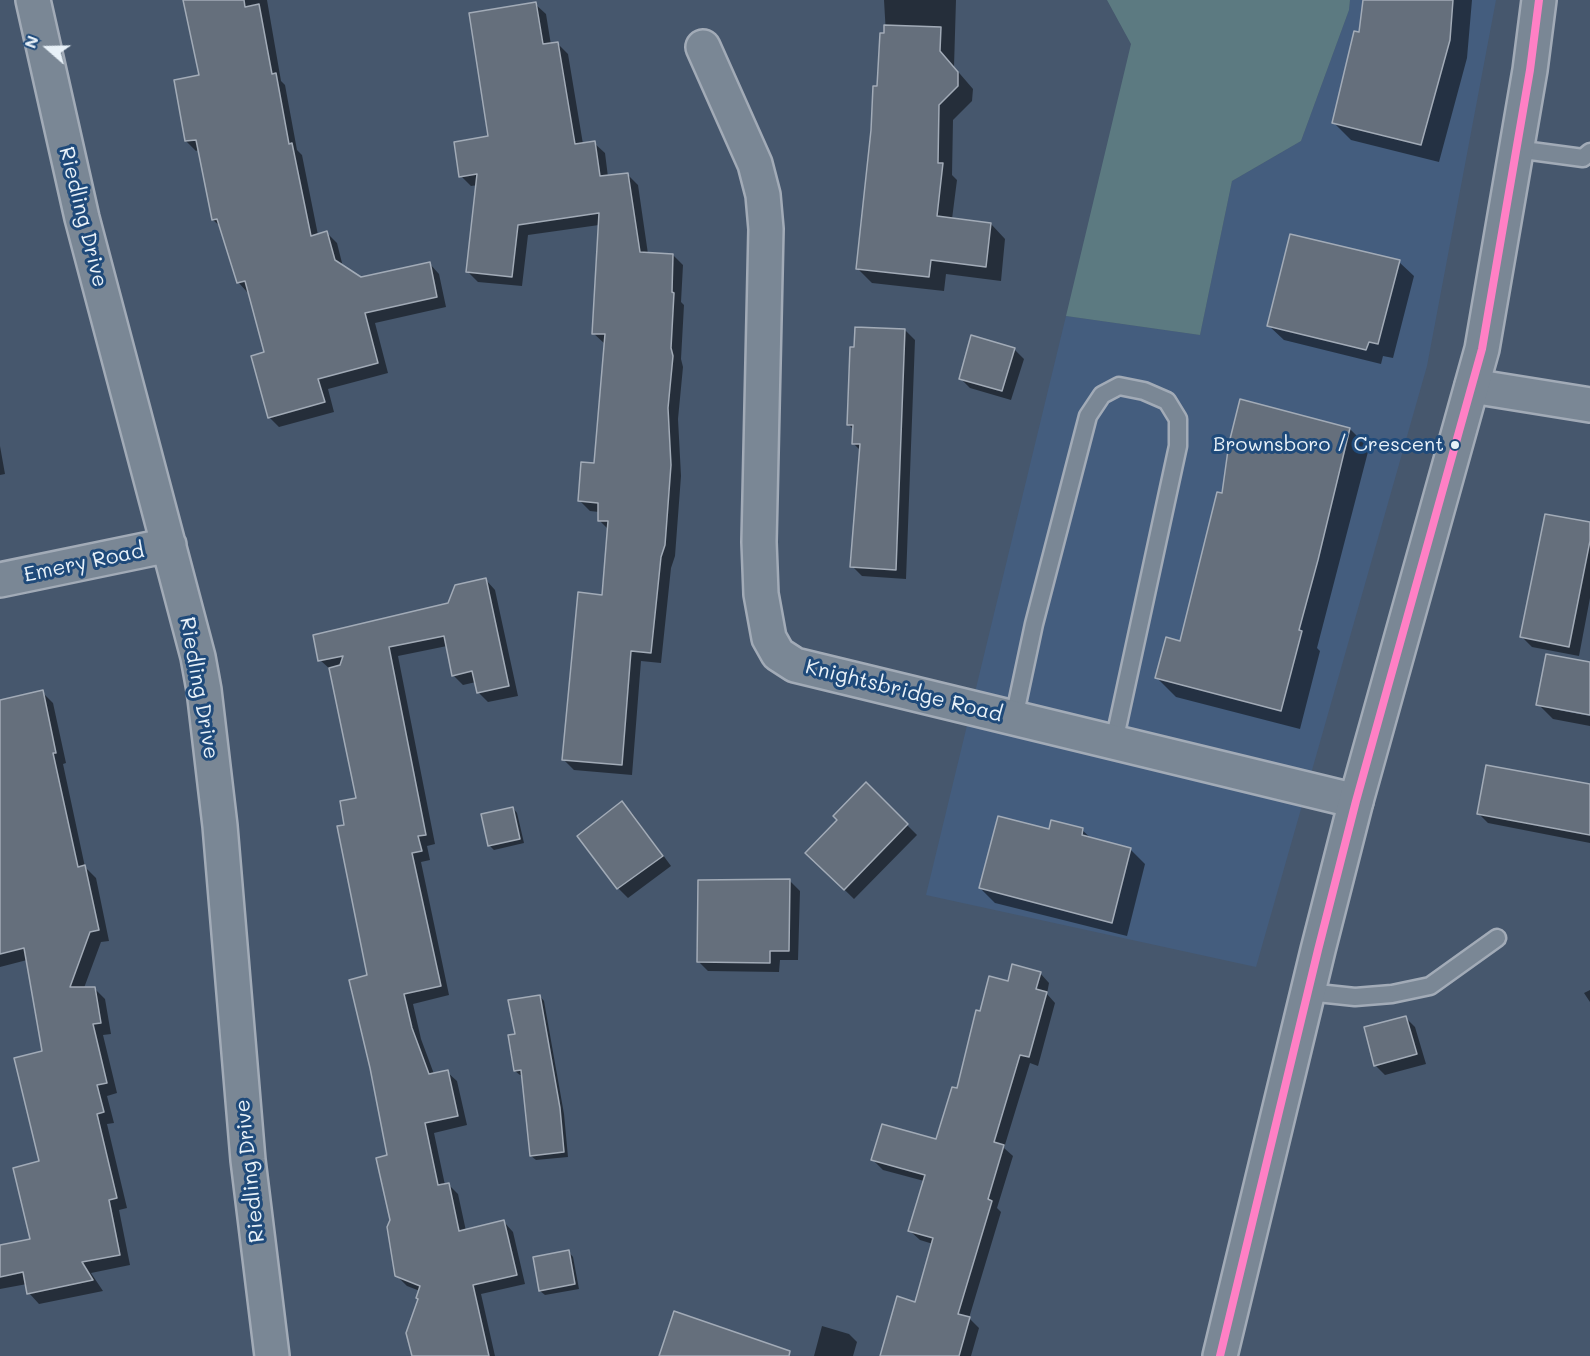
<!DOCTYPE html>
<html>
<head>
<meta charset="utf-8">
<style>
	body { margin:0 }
	#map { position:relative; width:1590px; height:1356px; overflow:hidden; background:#46576d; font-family:Mali,sans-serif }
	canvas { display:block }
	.north { position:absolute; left:18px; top:18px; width:60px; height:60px; -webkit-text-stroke:4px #1f4a7a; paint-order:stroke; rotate:290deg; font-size:16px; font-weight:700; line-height:24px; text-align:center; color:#e8f1f8 }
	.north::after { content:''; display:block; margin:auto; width:21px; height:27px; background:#e8f1f8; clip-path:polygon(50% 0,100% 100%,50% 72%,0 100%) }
</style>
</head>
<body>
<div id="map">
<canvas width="1590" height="1356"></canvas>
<div class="north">N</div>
</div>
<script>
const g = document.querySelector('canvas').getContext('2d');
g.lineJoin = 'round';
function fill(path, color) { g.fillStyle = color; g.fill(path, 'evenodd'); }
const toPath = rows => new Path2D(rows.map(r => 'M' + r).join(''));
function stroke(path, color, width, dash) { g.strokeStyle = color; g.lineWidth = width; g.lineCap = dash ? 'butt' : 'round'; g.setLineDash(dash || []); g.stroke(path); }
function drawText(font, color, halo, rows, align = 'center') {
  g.font = font + ' Mali,sans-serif'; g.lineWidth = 6; g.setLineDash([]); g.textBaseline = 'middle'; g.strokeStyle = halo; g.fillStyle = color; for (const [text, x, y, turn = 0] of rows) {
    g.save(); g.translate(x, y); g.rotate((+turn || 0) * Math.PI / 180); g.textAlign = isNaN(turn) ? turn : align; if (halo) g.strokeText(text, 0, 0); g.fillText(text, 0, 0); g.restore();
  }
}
const built = toPath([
	[1350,0,1496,0,1427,366,1256,967,926,895,1066,316,1200,335,1232,181,1301,141,1349,10]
]);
const green = toPath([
	[1107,0,1350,0,1349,10,1301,141,1232,181,1200,335,1066,316,1131,44]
]);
const shadow = toPath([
	[186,0,267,0,281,81,285,85,297,150,302,155,318,235,327,233,337,243,343,267,361,279,429,263,439,274,446,307,375,323,388,373,328,389,334,412,279,427,269,417,266,354,248,293,238,282,221,227,213,220,199,150,196,151,186,141,201,76],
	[884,0,956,0,954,67,973,89,972,101,953,120,952,175,957,180,952,219,991,224,1005,239,1001,281,946,274,944,291,872,283,857,268,886,35],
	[1364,0,1472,0,1467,58,1439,162,1351,140,1333,122,1360,33],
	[535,4,546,14,551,45,558,44,568,54,583,144,594,143,605,153,608,177,628,175,638,185,648,254,673,255,683,265,681,302,684,305,681,359,683,367,678,419,681,476,675,556,671,568,661,663,641,661,632,775,574,770,564,760,603,596,609,530,599,520,599,512,590,511,579,500,596,465,605,344,593,333,599,225,528,235,522,286,478,282,468,272,478,185,471,186,461,176,490,137],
	[1399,262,1414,276,1393,358,1383,356,1381,364,1284,340,1269,326],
	[905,330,915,340,906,579,862,576,852,566,861,451,854,444,854,430,848,424],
	[1014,349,1024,359,1011,400,970,388,960,378],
	[1350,429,1369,448,1317,648,1320,651,1300,729,1176,697,1157,678,1182,643,1223,495],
	[0,446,5,474,0,475],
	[1590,524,1590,598,1579,656,1532,647,1522,637],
	[486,580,495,590,518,696,488,702,478,692,476,682,463,685,453,675,447,646,398,656,435,844,427,846,430,860,421,862,449,995,413,1004,421,1039,434,1074,447,1072,457,1081,467,1125,434,1133,445,1185,448,1184,458,1194,466,1231,504,1222,513,1232,525,1284,481,1294,495,1356,413,1356,420,1291,407,1286,397,1276,391,1220,389,1157,369,976,346,826,358,799,331,670,320,660,450,604],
	[1590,664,1590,713,1553,706,1553,709,1590,716,1590,726,1553,719,1538,704],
	[42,692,53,703,66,763,63,764,85,867,96,878,109,941,101,942,84,988,94,988,105,999,111,1034,103,1035,117,1093,107,1096,114,1123,107,1124,127,1208,119,1210,130,1265,91,1273,103,1291,39,1304,29,1293,27,1284,0,1289,0,1247,32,1241,40,1162,43,1053,27,960,0,967,0,701],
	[866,784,917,835,854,899,807,853,839,820],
	[1590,785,1590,843,1488,823,1478,813],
	[622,803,632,813,671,866,628,898,618,888],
	[513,808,517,813,524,843,494,850,489,845],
	[1082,830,1092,839,1130,849,1145,864,1127,936,995,903,980,888,1050,831],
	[790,881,800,891,798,960,780,960,779,972,708,971,698,961],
	[1040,973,1049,983,1047,994,1055,1003,1038,1066,1030,1063,1004,1148,1013,1156,997,1208,1001,1212,969,1318,979,1328,971,1356,882,1356,916,1303,933,1244,920,1240,910,1231,924,1181,883,1170,873,1160,937,1141,958,1090,981,1013,1009,983],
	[1590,990,1590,1002,1584,993],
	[540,996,544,1001,564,1114,568,1157,536,1160,531,1156,523,1075,520,1075,515,1071,517,1035],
	[1405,1017,1415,1027,1426,1064,1385,1075,1375,1065],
	[569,1252,573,1257,579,1289,545,1295,540,1291,535,1259],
	[822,1326,849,1334,857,1342,853,1356,814,1356]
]);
const building = toPath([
	[183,0,244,0,245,7,259,4,272,74,276,73,289,144,292,143,311,236,327,231,335,260,361,277,430,262,437,297,365,313,378,363,318,379,325,402,268,418,251,356,264,352,245,281,237,283,217,219,212,220,196,140,185,141,174,80,199,75,183,0],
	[1363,0,1453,0,1450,40,1421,145,1332,123,1354,31,1359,32,1363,0],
	[536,2,543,44,558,42,575,144,595,141,600,176,628,173,640,252,673,254,672,292,674,293,671,348,673,356,668,408,671,465,665,545,661,557,651,653,631,651,622,765,562,760,578,592,602,595,608,521,598,521,598,503,578,501,581,462,594,463,605,334,592,334,599,213,518,225,512,277,466,272,477,174,459,177,454,142,488,136,469,13,536,2],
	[884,25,941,27,940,51,958,72,958,86,939,105,938,163,943,163,937,216,991,223,986,267,931,260,929,277,856,269,871,130,873,86,877,86,880,33,884,33,884,25],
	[1290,234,1400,260,1378,344,1369,342,1366,350,1267,326,1290,234],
	[855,327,905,329,896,570,850,567,860,444,852,444,853,425,847,425,850,347,854,347,855,327],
	[971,335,1015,348,1002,391,959,379,971,335],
	[1240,399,1350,428,1318,560,1299,630,1302,631,1281,711,1155,678,1166,637,1180,641,1217,492,1222,493,1229,443,1240,399],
	[1545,514,1590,522,1590,541,1569,647,1520,637,1545,514],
	[486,578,509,686,477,693,472,671,452,676,444,636,389,647,426,835,418,836,422,851,412,853,441,986,404,994,412,1028,429,1074,448,1070,458,1116,425,1123,438,1185,449,1183,459,1231,504,1220,517,1275,473,1285,489,1356,412,1356,406,1333,418,1299,416,1298,420,1286,395,1276,387,1227,390,1220,376,1158,387,1155,370,1068,349,980,367,975,337,826,344,825,340,801,356,798,329,668,340,665,343,656,318,661,313,635,448,603,455,585,486,578],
	[1546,654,1590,662,1590,715,1536,705,1546,654],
	[43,690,56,753,53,753,78,867,85,865,99,930,90,932,70,987,95,987,101,1023,93,1024,107,1083,97,1085,104,1112,97,1114,117,1198,109,1200,120,1255,82,1262,93,1280,27,1294,23,1272,0,1277,0,1245,30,1239,13,1168,39,1161,14,1058,42,1051,24,948,0,954,0,700,43,690],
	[1486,765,1590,784,1590,835,1477,814,1486,765],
	[866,782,908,824,844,890,805,853,837,820,833,816,866,782],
	[622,801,663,856,617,889,577,836,622,801],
	[513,807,520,839,488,846,481,814,513,807],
	[998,816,1049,829,1051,820,1083,828,1082,835,1131,848,1112,923,979,888,998,816],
	[790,879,789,951,770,951,770,963,697,962,698,880,790,879],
	[1012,964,1041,972,1036,989,1047,992,1029,1057,1020,1055,994,1142,1004,1145,988,1199,992,1201,958,1314,970,1317,959,1356,880,1356,897,1296,915,1302,933,1238,908,1231,925,1175,871,1160,882,1124,936,1139,952,1087,957,1088,976,1010,980,1011,989,976,1008,981,1012,964],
	[540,995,560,1108,564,1152,530,1156,521,1070,514,1071,508,1035,515,1034,508,1000,540,995],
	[1406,1016,1417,1054,1374,1066,1364,1027,1406,1016],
	[569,1250,575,1284,539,1291,533,1257,569,1250],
	[674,1311,790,1351,789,1356,659,1356,674,1311]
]);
const lane = toPath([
	[1516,149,1583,158,1590,152],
	[1014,718,1034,624,1088,416,1102,395,1119,386,1144,391,1167,401,1178,419,1178,446,1114,742],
	[1308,992,1355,997,1392,994,1430,986,1497,938]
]);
const street = toPath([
	[33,0,82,218,198,657,204,690,220,826,248,1160,272,1356],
	[703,47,755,164,763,195,766,229,759,542,761,594,769,638,778,654,795,665,1356,801],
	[1472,386,1590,405],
	[0,580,169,545]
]);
const primary = toPath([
	[1220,1356,1318,950,1356,801,1482,349,1530,70,1539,0]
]);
const bus1 = toPath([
	[1220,1356,1318,950,1356,801,1482,349,1530,70,1539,0]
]);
const markers = [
	[1455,445,5,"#e8f1f8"]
];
const busNames = [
	["Brownsboro / Crescent",1444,445]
];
const streetNames = [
	["Riedling Drive",83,217,76],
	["Emery Road",84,563,-12],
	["Riedling Drive",199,688,80],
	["Knightsbridge Road",904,691,14],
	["Riedling Drive",250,1171,-96]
];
fill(built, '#445d7e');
fill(green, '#5c7a81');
fill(shadow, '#0007');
fill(building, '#656f7c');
stroke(building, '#a2abb7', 1.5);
stroke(lane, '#a2abb7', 21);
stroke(street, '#a2abb7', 38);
stroke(primary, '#a2abb7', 38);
stroke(lane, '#7a8795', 16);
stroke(street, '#7a8795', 33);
stroke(primary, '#7a8795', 33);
stroke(bus1, '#ff80c5', 8);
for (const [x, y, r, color] of markers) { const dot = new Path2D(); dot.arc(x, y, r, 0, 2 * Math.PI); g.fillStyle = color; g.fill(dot); stroke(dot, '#1f4a7a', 2); }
drawText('20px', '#e8f1f8', '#1f4a7a', busNames, 'right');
drawText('21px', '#e8f1f8', '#1f4a7a', streetNames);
</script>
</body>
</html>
